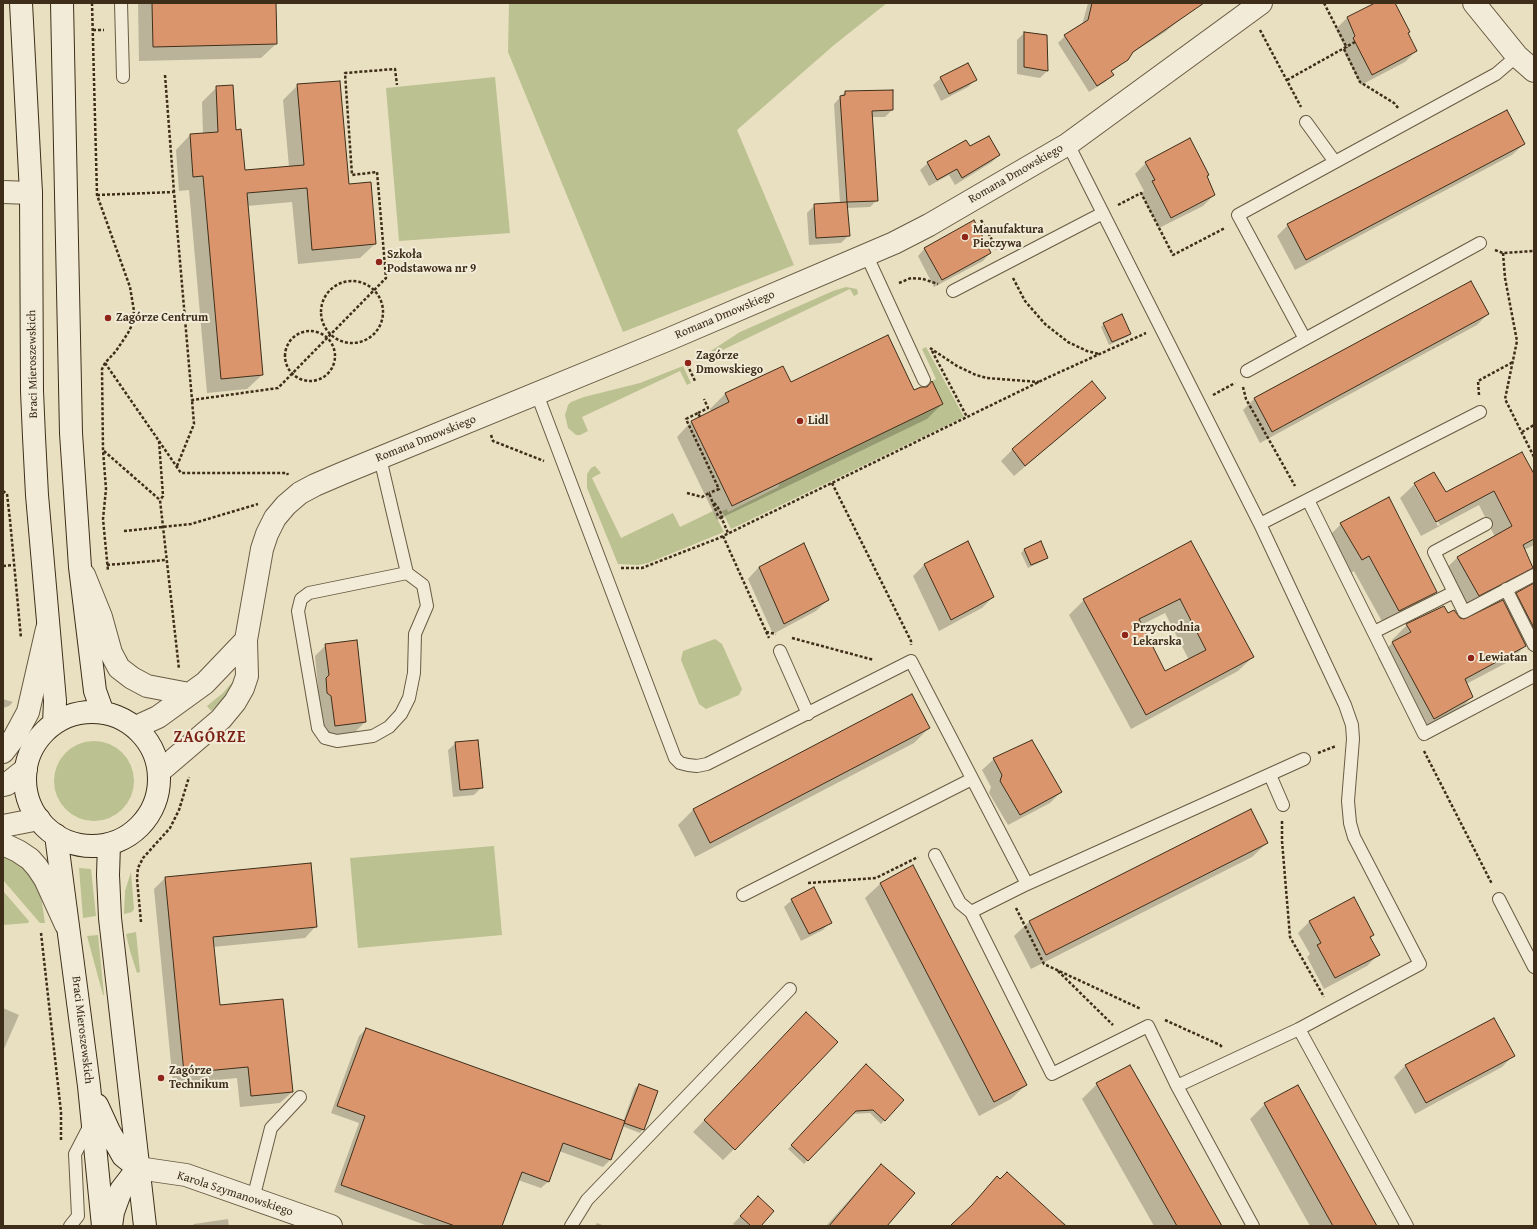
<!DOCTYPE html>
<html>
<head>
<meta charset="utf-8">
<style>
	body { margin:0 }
	#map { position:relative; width:1537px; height:1229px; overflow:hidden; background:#e9e0c1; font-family:"Gentium Book Plus",serif }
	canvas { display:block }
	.frame { position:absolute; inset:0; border:4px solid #3e2e19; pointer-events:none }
</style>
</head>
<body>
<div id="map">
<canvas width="1537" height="1229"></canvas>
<div class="frame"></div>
</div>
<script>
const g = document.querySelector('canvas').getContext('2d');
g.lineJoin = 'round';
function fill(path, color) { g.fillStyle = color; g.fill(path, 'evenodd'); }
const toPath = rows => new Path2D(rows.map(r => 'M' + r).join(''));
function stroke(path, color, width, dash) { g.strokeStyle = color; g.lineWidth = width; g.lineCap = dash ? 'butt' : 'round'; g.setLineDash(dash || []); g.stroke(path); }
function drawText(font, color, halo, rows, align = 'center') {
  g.font = font + ' "Gentium Book Plus",serif'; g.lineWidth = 4; g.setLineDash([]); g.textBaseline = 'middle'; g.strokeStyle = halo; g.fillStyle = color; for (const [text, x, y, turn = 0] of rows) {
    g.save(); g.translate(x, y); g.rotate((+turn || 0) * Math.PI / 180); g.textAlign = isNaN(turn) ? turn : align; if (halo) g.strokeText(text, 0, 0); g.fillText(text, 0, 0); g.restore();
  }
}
const green = toPath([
	[515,3,887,3,834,45,737,130,794,265,623,332,508,52,509,4],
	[495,77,510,233,399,241,386,88],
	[846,287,857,289,858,294,854,296,850,289,708,357,706,354,740,332,833,291],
	[926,347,964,417,731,529,722,511,727,509,728,512,778,487,780,483,943,404,932,381,936,379,922,349],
	[683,366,691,383,687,385,680,371,582,417,588,431,580,435,576,435,568,428,565,415,568,405,571,402,584,397,640,383],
	[595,466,601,473,592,478,621,538,673,513,680,527,713,511,724,532,648,563,638,565,618,564,587,488,587,474,591,468],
	[715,639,722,644,742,689,739,695,706,709,699,704,681,660,683,651],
	[235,679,226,696,211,711,207,706,223,693],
	'54 781a40 40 0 1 1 80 0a40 40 0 1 1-80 0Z',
	[494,846,502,935,358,948,350,858],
	[3,855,20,864,33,878,41,896,45,923,40,923,3,880],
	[79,868,91,869,96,916,83,918],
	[131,872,134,909,132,912,124,914,125,891],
	[3,891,29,921,28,923,3,925],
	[136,932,140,972,137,973,130,951,126,934],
	[98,935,104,995,103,995,87,936]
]);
const shadow = toPath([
	[138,3,275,3,276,44,261,58,139,61],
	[1088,3,1185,3,1190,11,1165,32,1129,55,1119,66,1111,72,1112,75,1105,82,1089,92,1058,43,1065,36,1082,25],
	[1377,3,1394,3,1416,51,1405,62,1361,85,1343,50,1345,48,1336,29,1347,18],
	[1024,33,1046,36,1047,71,1040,78,1017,74,1017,40],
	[941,78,975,80,968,87,941,101,933,85],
	[298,85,348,185,375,244,360,258,298,264,292,202,247,206,262,375,247,389,207,393,189,190,179,191,176,150,190,135,203,134,202,102,217,87,235,131,244,171,289,167,283,100],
	[845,92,892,110,885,117,871,117,877,200,870,207,847,208,849,235,841,243,809,245,807,213,815,205,840,204,834,104],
	[1524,144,1512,155,1295,270,1277,236,1288,225],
	[970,148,999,155,992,162,955,185,949,175,929,186,920,170,928,163],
	[1146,163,1214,195,1203,206,1159,228,1141,193,1144,191,1135,174],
	[925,248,990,253,983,261,934,287,918,256],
	[1471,282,1488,314,1477,325,1260,443,1243,410,1254,399],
	[1104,324,1130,334,1127,337,1109,345,1101,327],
	[782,367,790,384,914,391,942,404,927,419,717,520,677,437,691,422,712,412,710,409,725,394],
	[1092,383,1105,398,1093,409,1014,476,1001,461,1012,450],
	[1534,476,1534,545,1524,550,1532,567,1517,582,1464,610,1442,572,1457,558,1495,537,1479,505,1421,536,1400,498,1415,484,1446,493],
	[1415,487,1418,487,1440,525,1438,526],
	[1341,524,1436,592,1421,607,1384,625,1354,571,1347,575,1326,539],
	[968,542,993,597,982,608,939,631,913,576,924,565],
	[1191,542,1253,657,1238,671,1131,729,1069,615,1084,600],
	[1165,613,1189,660,1165,672,1141,625],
	[1040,543,1047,557,1043,561,1028,568,1021,553,1024,550],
	[759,567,828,600,816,611,773,634,748,579],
	[1534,584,1534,646,1528,650,1526,645,1510,661,1466,684,1472,697,1457,712,1419,733,1378,658,1393,642,1392,640,1407,625,1447,615,1464,621,1505,606,1517,594],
	[326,645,365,722,354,733,324,736,321,707,316,704,315,691,318,687,315,656],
	[912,696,929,728,914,743,695,857,678,825,693,810],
	[3,699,13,702,9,706,3,708],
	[1032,741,1061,792,1050,803,1008,825,989,793,991,787,982,770,994,759],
	[456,743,482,787,474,795,453,797,448,750],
	[1267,843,1252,857,1031,969,1014,936,1029,922],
	[165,878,316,926,305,938,213,947,219,1006,292,1092,280,1103,240,1107,237,1078,173,1084,154,889],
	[880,884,1026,1085,1011,1099,979,1116,865,898],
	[792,900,830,922,823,930,801,941,784,907],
	[1309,922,1373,935,1370,938,1379,954,1367,966,1324,989,1307,957,1310,954,1298,933],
	[3,1008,19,1015,3,1051],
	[1493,1020,1513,1056,1502,1067,1415,1114,1394,1077,1405,1066],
	[795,1025,734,1149,723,1160,693,1132],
	[366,1029,623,1122,635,1088,639,1085,643,1129,640,1133,622,1126,610,1160,603,1167,559,1151,549,1181,541,1188,518,1180,501,1226,428,1226,334,1192,359,1123,331,1113,359,1036],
	[866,1066,903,1100,881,1124,870,1113,851,1114,804,1164,788,1149],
	[1097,1084,1220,1226,1154,1226,1082,1099],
	[1265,1104,1375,1226,1310,1226,1250,1119],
	[882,1165,885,1226,826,1226,867,1180],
	[751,1205,759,1226,736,1226,733,1224],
	[228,1219,229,1226,192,1226,194,1224],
	[1059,1219,1068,1226,952,1226,1058,1220],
	[597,1223,605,1226,595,1226]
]);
const building = toPath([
	[152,3,276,3,277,44,153,47,152,3],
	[1092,3,1204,3,1133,52,1128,60,1111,71,1114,75,1097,86,1064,35,1088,20,1092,3],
	[1375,3,1395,3,1410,32,1408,33,1417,51,1372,75,1353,38,1355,36,1347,17,1375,3],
	[1024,32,1047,35,1048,71,1024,67,1024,32],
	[968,63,977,80,949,94,940,77,968,63],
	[340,81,349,184,371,182,376,244,312,250,307,188,247,193,263,375,221,379,203,176,193,177,190,134,218,132,216,86,233,85,236,130,241,129,245,170,304,165,297,84,340,81],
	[893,90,893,110,872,111,878,201,847,202,840,96,845,95,845,91,893,90],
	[1507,110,1525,144,1306,260,1287,224,1507,110],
	[989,136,1000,155,962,178,957,169,937,180,927,162,966,140,970,146,989,136],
	[1190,138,1209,175,1207,176,1215,195,1171,218,1152,181,1155,180,1145,162,1190,138],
	[847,202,850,236,816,238,814,204,847,202],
	[974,220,991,253,942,280,924,248,974,220],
	[1471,281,1489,314,1272,432,1254,398,1471,281],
	[1122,314,1131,334,1112,342,1103,323,1122,314],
	[888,335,914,390,921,387,927,387,932,381,943,404,732,506,691,421,729,402,725,393,783,366,791,382,888,335],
	[1092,381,1106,398,1025,466,1012,449,1092,381],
	[1522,452,1534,474,1534,539,1523,545,1533,568,1479,596,1457,557,1512,526,1494,491,1436,522,1414,483,1434,472,1446,492,1522,452],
	[1389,497,1437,592,1399,611,1369,556,1362,560,1340,523,1389,497],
	[968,541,994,597,951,620,924,564,968,541],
	[1041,541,1048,558,1031,565,1024,549,1041,541],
	[1191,541,1254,657,1146,715,1083,599,1191,541],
	[1180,599,1206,650,1165,671,1139,619,1180,599],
	[804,543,829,600,784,624,759,567,804,543],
	[1534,583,1534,628,1516,593,1534,583],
	[1503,600,1526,646,1465,679,1473,697,1434,719,1392,642,1411,632,1406,624,1444,606,1448,613,1454,610,1460,618,1464,619,1503,600],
	[357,640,366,722,335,726,331,696,327,693,326,678,329,675,325,644,357,640],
	[912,694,930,728,710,843,693,809,912,694],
	[478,740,483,788,460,790,455,742,478,740],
	[1032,740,1062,792,1020,815,1000,781,1002,775,993,758,1032,740],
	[1251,809,1268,843,1046,955,1029,921,1251,809],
	[311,863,317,927,213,937,220,1005,283,999,293,1092,251,1096,248,1067,184,1073,165,877,311,863],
	[913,865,1027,1085,994,1102,880,883,913,865],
	[814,887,832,923,809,934,791,899,814,887],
	[1354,897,1374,935,1370,937,1380,955,1335,978,1317,945,1321,943,1309,921,1354,897],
	[806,1012,838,1042,735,1150,704,1120,806,1012],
	[1494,1018,1515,1056,1426,1103,1405,1065,1494,1018],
	[366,1028,625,1121,611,1160,563,1143,549,1182,522,1172,502,1226,455,1226,341,1185,365,1116,337,1106,366,1028],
	[866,1064,904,1100,885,1121,873,1110,856,1111,808,1161,791,1145,866,1064],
	[1130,1065,1222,1226,1177,1226,1096,1083,1130,1065],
	[639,1084,658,1091,644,1130,624,1123,639,1084],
	[1298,1085,1377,1226,1333,1226,1264,1103,1298,1085],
	[881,1164,915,1193,887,1226,829,1226,881,1164],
	[1007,1172,1066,1226,950,1226,972,1205,997,1176,1000,1179,1007,1172],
	[758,1196,774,1211,761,1226,751,1226,740,1216,758,1196]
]);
const path = toPath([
	[92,3,97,195,130,287,134,311,132,325,128,333,116,351,105,363,102,369,103,450,106,489,103,519,108,571],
	[1324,3,1347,48],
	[93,30,104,30],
	[1260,30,1301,107],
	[1344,49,1360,82,1394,103,1399,109],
	[165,75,174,192],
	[1287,80,1355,42],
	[97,195,174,192,192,400,278,388,386,278,377,172,352,175,345,73,395,69,397,85],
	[1118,205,1141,193,1173,255,1225,228],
	[981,220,997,249],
	[1495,250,1503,253,1534,251],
	[1503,253,1505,278,1517,341,1505,399,1534,457],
	[1013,278,1025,301,1045,324,1068,342,1087,351,1099,354],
	'321 312a31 31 0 1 1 62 0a31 31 0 1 1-62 0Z',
	[899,283,911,278,923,279,938,284],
	'285 356a25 25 0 1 1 50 0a25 25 0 1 1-50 0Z',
	[930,348,957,366,976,375,987,378,1039,382],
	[932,351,967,417],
	[685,360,695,381],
	[105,363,159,441,163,496,160,500],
	[1243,387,1246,399,1295,486],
	[1213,395,1235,383],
	[1479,395,1478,381,1513,362],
	[698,413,708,408,704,399],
	[700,417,698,413,686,419,719,489,709,493],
	[1522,432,1534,425],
	[491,435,493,441,544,461],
	[159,441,181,473,287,473,288,475],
	[104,451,160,500,179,669],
	[177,466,194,424,192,400],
	[832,483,911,641,911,645],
	[3,491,7,494,10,520,21,638],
	[687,493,702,497,709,493,718,516,722,519,728,533],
	[714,503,717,506,722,515,722,519],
	[124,531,191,524,258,504],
	[723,536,769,638],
	[107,565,166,560],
	[3,566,14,565],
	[621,568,642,568,719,538,1049,377,1146,333],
	[766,632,776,634],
	[792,638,874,660],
	[1424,751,1492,884],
	[1318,753,1336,746],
	[1282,821,1282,841,1290,937,1324,997],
	[808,883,876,878,918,857],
	[1016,908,1044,964,1141,1009],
	[141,922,137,879,138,868,143,858,170,828,179,810,189,777],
	[41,933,61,1112,61,1141],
	[1058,971,1113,1025],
	[1165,1020,1220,1045,1222,1047]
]);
const service = toPath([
	[121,3,123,77],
	[1306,122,1335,162],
	[1068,144,1260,524,1345,705,1352,725,1353,739,1348,801,1350,823,1354,837,1420,964,1299,1029,1177,1086],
	[1480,243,1305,339,1238,215,1496,74,1517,56],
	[866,254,924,380],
	[953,291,1103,213],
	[1247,371,1305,339],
	[537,394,675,758,680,763,688,765,697,766,707,764,911,661,1027,884],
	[380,458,407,573,423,585,427,606,415,634,414,673,409,698,401,714,389,727,373,736,337,741,325,738,318,728,298,611,301,599,309,593,407,573],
	[1308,500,1424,734,1534,676],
	[1260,524,1480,412],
	[1506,589,1534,645],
	[1454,592,1464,612,1534,575],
	[1374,632,1454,592,1434,552,1486,524],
	[780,651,808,714],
	[1270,775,1283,805],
	[935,855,960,903,971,912],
	[743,895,972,779],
	[1499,899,1534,967],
	[1299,1029,1407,1226],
	[253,1199,271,1128,300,1097],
	[70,1226,78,1216,75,1154,90,1125],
	[571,1226,587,1200,790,989],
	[1253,1226,1177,1086,1148,1026,1052,1074,971,912,1027,884,1304,759]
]);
const minor = toPath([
	[1474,3,1517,56,1534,71],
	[3,192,31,193],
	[84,575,101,617,111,653,119,668,132,678,147,686,189,694],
	[136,727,158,717,205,683,246,640],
	[159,772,221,719,235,702,243,688,247,676,246,640,262,549,267,534,275,518,286,505,300,493,315,485,343,473,667,340,894,243,929,225,1068,144,1261,3],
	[138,1168,186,1175,331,1226]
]);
const tertiary = toPath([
	[3,752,14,738,28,712,47,629],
	[3,785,7,784,26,769],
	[3,826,39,819],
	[3,844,18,851,30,859,37,867,45,879,66,925]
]);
const secondary = toPath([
	[21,3,31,193,32,391,34,437,37,495,55,701,54,724],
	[62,3,71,433,80,567,95,691,103,713],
	'25 779a67 67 0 1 1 134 0a67 67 0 1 1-134 0Z',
	[56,835,89,1086,103,1226],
	[109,844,108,875,110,918,145,1226],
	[97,1105,109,1131,123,1156,138,1168],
	[111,1226,113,1212,121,1190,138,1168]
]);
const markers = [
	[965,237,4,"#8f2418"],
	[379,262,4,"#8f2418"],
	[108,318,4,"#8f2418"],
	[688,363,4,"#8f2418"],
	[800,421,4,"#8f2418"],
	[1125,635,4,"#8f2418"],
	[1471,658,4,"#8f2418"],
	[161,1078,4,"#8f2418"]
];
const streetNames = [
	["Romana Dmowskiego",1016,174,-30],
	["Romana Dmowskiego",725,315,-23],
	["Braci Mieroszewskich",33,364,-91],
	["Romana Dmowskiego",426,439,-22],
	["Braci Mieroszewskich",82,1030,83],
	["Karola Szymanowskiego",235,1194,18]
];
const poiNames = [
	["Manufaktura",973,230],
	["Pieczywa",973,244],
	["Szkoła",387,255],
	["Podstawowa nr 9",387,269],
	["Zagórze Centrum",116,318],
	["Zagórze",696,356],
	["Dmowskiego",696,370],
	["Lidl",808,421],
	["Przychodnia",1133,628],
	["Lekarska",1133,642],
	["Lewiatan",1479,658],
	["Zagórze",169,1071],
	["Technikum",169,1085]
];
const districtNames = [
	["ZAGÓRZE",210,738]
];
fill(green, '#bbc190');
fill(shadow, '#0003');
fill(building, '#db956d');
stroke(building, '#3e2e19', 1);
stroke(service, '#695a43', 14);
stroke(minor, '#695a43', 24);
stroke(tertiary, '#695a43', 24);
stroke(secondary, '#3e2e19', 24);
stroke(path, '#3e2e19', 2.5, [3, 2]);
stroke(service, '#f1ebd7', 12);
stroke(minor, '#f1ebd7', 22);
stroke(tertiary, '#f1ebd7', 22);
stroke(secondary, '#f1ebd7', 22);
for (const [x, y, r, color] of markers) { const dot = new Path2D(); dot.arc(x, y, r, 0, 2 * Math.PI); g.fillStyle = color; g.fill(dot); stroke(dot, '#f1ebd7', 1.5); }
drawText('12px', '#3e2e19', '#f1ebd7', streetNames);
drawText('bold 12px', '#3e2e19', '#f1ebd7', poiNames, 'left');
g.letterSpacing = '1px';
drawText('bold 16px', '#7a1f14', '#f1ebd7', districtNames);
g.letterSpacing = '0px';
</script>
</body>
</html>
